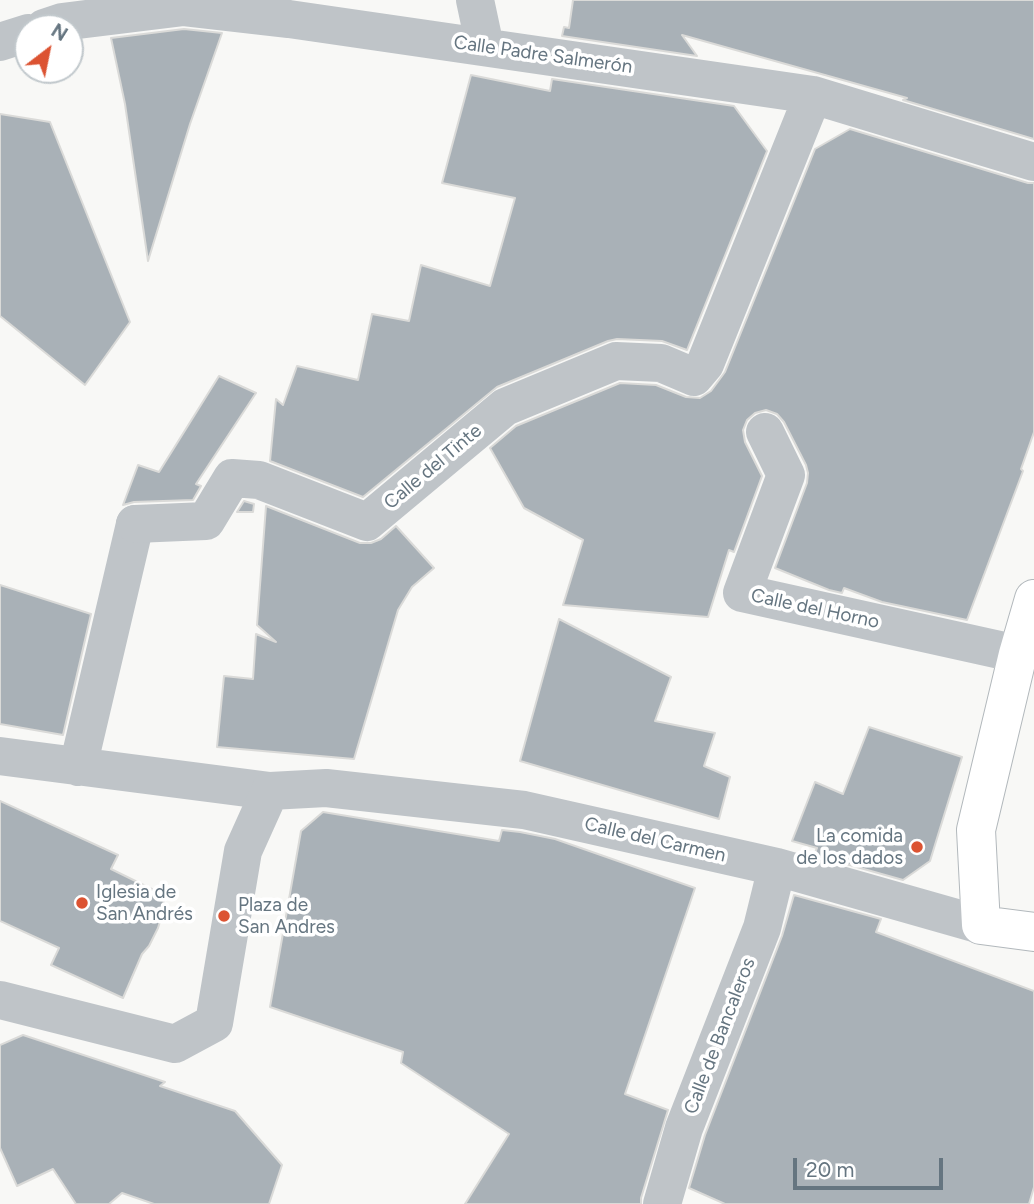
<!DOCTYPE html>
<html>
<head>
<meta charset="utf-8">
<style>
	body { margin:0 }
	#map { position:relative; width:1034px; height:1204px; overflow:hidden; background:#f8f8f6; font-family:Figtree,sans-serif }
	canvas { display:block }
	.north { position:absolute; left:14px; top:14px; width:70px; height:70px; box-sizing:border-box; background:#fff; border:2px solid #c1c8cc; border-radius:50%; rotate:32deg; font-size:19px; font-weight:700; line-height:28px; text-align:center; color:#657580 }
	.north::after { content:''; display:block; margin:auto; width:24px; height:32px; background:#dc5332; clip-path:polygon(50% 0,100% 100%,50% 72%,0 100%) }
	.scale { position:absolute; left:793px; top:1158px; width:150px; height:32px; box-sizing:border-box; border:4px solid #657580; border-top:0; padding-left:9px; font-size:21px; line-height:24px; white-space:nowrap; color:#657580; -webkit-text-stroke:5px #fff; paint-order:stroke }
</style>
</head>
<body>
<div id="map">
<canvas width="1034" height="1204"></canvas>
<div class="north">N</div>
<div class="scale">20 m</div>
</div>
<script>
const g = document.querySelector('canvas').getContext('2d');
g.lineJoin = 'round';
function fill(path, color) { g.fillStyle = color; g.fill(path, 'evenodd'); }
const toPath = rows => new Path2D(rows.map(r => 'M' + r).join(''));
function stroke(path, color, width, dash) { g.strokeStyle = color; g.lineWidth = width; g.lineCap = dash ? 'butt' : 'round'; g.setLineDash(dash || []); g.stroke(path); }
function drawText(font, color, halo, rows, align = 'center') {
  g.font = font + ' Figtree,sans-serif'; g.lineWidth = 7; g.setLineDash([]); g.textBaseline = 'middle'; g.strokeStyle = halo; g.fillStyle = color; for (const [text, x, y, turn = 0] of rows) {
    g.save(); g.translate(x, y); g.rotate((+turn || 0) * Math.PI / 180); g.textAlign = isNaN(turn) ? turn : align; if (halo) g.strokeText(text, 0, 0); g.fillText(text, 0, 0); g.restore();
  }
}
const building = toPath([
	[573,0,1034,0,1034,139,903,100,907,98,682,35,697,56,562,36,564,27,569,28,573,0],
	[184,29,222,33,190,124,148,261,125,104,111,38,184,29],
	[471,75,550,91,552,79,734,106,767,151,687,350,662,341,617,339,608,341,497,387,363,497,270,461,276,399,283,405,297,366,358,380,372,314,409,321,421,265,490,286,515,198,442,183,471,75],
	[0,114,50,122,130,322,85,385,0,316,0,114],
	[850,129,1028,183,1034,183,1034,432,1021,469,1023,471,967,620,882,602,844,588,842,593,829,590,775,568,807,483,808,473,806,465,784,422,777,414,766,410,755,413,747,420,743,430,745,442,762,476,734,552,729,550,708,617,563,605,583,540,524,508,490,448,516,426,620,383,656,385,686,397,700,398,711,391,725,372,815,149,850,129],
	[219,376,256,393,196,484,201,486,193,500,134,502,123,505,138,465,159,472,219,376],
	[244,501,254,504,253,512,237,512,244,501],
	[266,506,360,543,371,543,381,539,396,526,434,568,412,587,398,610,354,759,217,747,224,676,253,679,256,634,276,642,257,625,266,506],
	[0,585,91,614,63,735,0,724,0,585],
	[559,619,671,677,655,721,715,733,704,766,730,777,719,819,520,761,559,619],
	[869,727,962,757,930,861,903,880,814,855,817,848,792,841,815,782,843,794,869,727],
	[0,801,118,855,111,869,164,895,163,912,158,928,149,946,142,954,123,998,51,965,59,948,0,921,0,801],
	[323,812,499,841,502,830,520,832,555,839,695,888,625,1094,668,1110,641,1198,641,1204,465,1204,509,1134,401,1063,403,1052,270,1007,301,831,323,812],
	[794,895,881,919,876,932,1034,991,1034,1187,1029,1204,725,1204,689,1188,705,1135,782,936,794,895],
	[23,1035,165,1082,160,1086,235,1111,282,1165,269,1204,154,1204,122,1193,109,1204,76,1204,53,1169,17,1186,0,1148,0,1045,23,1035]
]);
const pedestrian = toPath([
	[0,756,270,791],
	[78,767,135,524]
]);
const minor = toPath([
	[475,0,485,47],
	[44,28,62,22,184,7,289,19,813,95,1034,162],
	[0,42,28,33],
	[765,432,786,475,742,593,1018,654],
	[135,524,206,521,232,478,259,480,367,522,505,407,616,361,661,363,694,377,705,364,813,95],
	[0,1000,175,1044,214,1023,243,851,270,791,326,788,524,810,777,867,981,925],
	[662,1204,684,1128,762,928,777,867]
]);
const secondary = toPath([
	[1034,599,1018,654,976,830,981,925,1034,932]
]);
const markers = [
	[917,847,7,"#dc5332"],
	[82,903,7,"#dc5332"],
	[224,916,7,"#dc5332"]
];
const streetNames = [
	["Calle Padre Salmerón",543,55,8],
	["Calle del Tinte",433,467,-40],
	["Calle del Horno",815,609,12],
	["Calle del Carmen",655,840,13],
	["Calle de Bancaleros",720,1036,-69]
];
const poiNames = [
	["La comida",903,836,"right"],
	["de los dados",903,858,"right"],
	["Iglesia de",96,892],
	["San Andrés",96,914],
	["Plaza de",238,905],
	["San Andres",238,927]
];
fill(building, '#a9b1b7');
stroke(building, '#dadad8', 2);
stroke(secondary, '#b2b8bc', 40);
stroke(pedestrian, '#bfc4c8', 38);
stroke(minor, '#bfc4c8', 38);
stroke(secondary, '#fff', 38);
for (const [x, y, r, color] of markers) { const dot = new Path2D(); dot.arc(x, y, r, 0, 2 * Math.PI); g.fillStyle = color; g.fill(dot); stroke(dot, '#fff', 2.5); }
drawText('19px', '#657580', '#fff', streetNames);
drawText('19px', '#657580', '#fff', poiNames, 'left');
</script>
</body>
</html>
